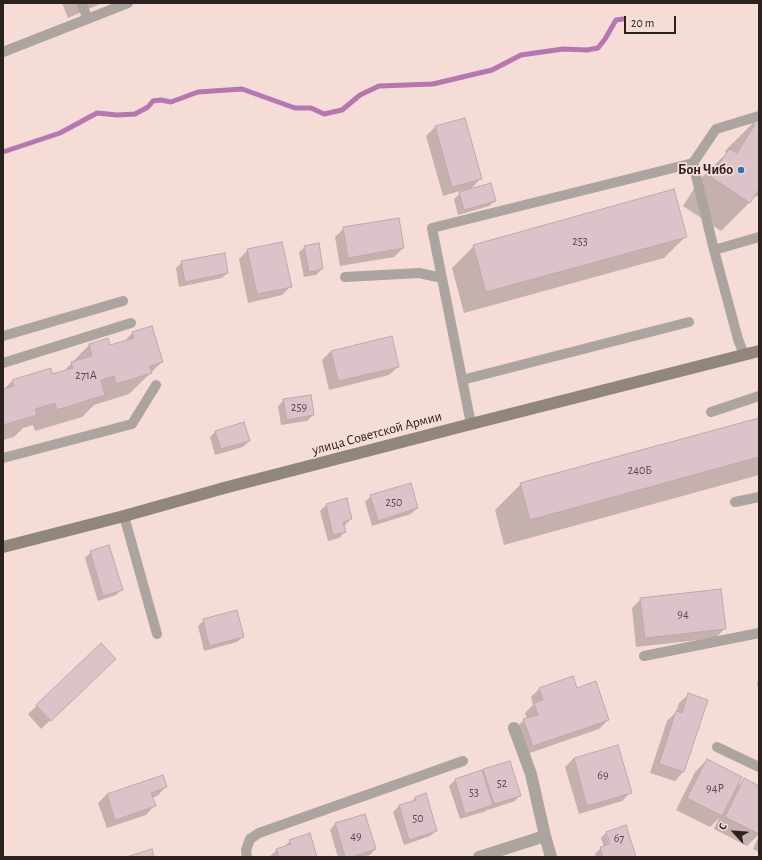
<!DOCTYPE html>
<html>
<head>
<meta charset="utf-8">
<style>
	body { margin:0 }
	#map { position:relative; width:762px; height:860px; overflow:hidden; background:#f6dcd7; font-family:"Alegreya Sans",sans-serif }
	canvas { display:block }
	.frame { position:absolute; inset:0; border:4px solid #2b2220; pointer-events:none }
	.north { position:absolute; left:714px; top:812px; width:40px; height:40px; -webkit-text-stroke:3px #f6dcd7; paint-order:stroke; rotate:296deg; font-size:11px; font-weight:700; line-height:16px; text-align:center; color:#2b2220 }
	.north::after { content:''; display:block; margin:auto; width:14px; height:18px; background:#2b2220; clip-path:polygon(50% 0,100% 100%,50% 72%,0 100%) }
	.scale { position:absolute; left:624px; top:16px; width:52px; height:18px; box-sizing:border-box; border:2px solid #2b2220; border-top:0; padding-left:5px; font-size:12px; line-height:14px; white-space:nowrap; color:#2b2220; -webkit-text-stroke:3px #f6dcd7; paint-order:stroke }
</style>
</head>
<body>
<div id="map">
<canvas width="762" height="860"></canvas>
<div class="frame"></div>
<div class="north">С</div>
<div class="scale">20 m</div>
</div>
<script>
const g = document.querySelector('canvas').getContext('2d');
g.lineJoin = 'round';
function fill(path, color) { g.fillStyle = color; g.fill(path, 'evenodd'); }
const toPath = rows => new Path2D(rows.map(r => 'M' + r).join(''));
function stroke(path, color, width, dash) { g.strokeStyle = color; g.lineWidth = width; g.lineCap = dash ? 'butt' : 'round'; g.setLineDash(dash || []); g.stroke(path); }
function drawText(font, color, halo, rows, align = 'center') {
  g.font = font + ' "Alegreya Sans",sans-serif'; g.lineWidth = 3.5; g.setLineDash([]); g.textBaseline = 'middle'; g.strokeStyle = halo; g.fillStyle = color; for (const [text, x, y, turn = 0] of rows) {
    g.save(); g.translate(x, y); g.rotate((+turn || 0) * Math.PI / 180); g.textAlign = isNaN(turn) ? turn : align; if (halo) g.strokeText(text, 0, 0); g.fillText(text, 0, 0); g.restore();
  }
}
const shadow = toPath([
	[62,3,102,3,68,18],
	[465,119,481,178,470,190,495,201,489,206,458,215,454,199,463,190,443,196,426,136,435,127],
	[759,121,759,196,753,197,749,203,721,231,683,206,701,178,726,154,725,151,753,123],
	[344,228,403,248,394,257,340,266,335,237],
	[686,236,664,258,464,313,452,268,474,246],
	[305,247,322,269,316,275,304,277,299,252],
	[248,250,291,286,282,295,248,303,239,259],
	[182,262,227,273,222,278,179,287,176,268],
	[132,333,162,362,129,394,94,405,82,417,35,431,33,425,23,428,14,437,3,440,3,390,12,381,52,375,63,372,89,345,110,346,124,342],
	[331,351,398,367,389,375,329,390,322,360],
	[284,400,313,415,307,421,281,425,278,406],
	[759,419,759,475,504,545,495,510,521,484],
	[216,431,249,441,243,447,215,455,210,437],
	[371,496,417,508,411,514,372,526,365,502],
	[346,500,351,519,345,525,343,525,345,532,339,538,328,541,320,511,326,505],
	[91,552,121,590,116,595,98,601,85,558],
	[641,599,724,629,716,638,636,647,632,608],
	[204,620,243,637,237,642,204,651,198,626],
	[101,645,106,668,41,729,28,714],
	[759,681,759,695,757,682],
	[539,689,577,689,608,720,599,729,524,755,515,729,524,720,527,719,525,713,533,705,531,697],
	[688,695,707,701,683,772,675,781,650,773,667,721,676,712,679,703],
	[574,758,631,792,622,801,579,814,565,767],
	[707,760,736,788,744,779,759,787,759,834,747,846,714,829,719,818,710,827,676,810,695,772],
	[483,770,520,795,515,801,488,810,488,809,486,811,460,819,449,786,455,780,481,772],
	[166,787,157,796,152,798,154,806,146,815,107,828,98,803,107,794],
	[415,798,436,831,430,836,404,845,393,812,399,806,411,802],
	[335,824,375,849,370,855,362,857,338,857,330,830],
	[607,832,635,857,596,857,595,854,601,848,604,847,601,838],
	[606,835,608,835,613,848,611,849],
	[759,836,759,852,753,849],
	[290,841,316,857,269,857,277,850,283,848]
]);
const stream = toPath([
	[3,152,60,133,97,113,117,115,135,114,148,107,153,101,161,100,171,102,198,92,242,89,295,108,311,108,324,114,342,110,360,95,379,86,433,84,492,70,521,55,563,49,587,50,598,48,605,39,616,20,623,19]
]);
const building = toPath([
	[465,118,482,179,452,187,435,126,465,118],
	[759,120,759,189,750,203,711,177,729,149,737,153,754,126,753,122,759,120],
	[491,183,496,201,464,210,459,192,491,183],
	[674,189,687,237,486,292,473,245,674,189],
	[399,218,404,248,348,258,343,227,399,218],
	[282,242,292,287,257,294,247,249,282,242],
	[319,243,323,269,309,272,304,246,319,243],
	[225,253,228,273,185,282,181,261,225,253],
	[152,326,163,362,150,366,152,373,116,384,114,376,101,380,105,395,57,410,55,403,35,409,37,415,3,425,3,389,14,386,12,380,51,368,52,374,73,368,71,362,92,356,89,344,108,338,110,345,134,338,132,332,152,326],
	[392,336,399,367,338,381,331,351,392,336],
	[311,395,314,415,287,420,283,399,311,395],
	[759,418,759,457,530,520,520,483,759,418],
	[244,422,250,441,221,449,215,431,244,422],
	[411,483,418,508,378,521,370,495,411,483],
	[347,498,352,519,343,522,346,532,333,535,326,504,347,498],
	[109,545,123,590,103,596,90,551,109,545],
	[721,589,726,629,645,638,640,598,721,589],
	[237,610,244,637,209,646,203,619,237,610],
	[101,643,116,659,51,721,36,705,101,643],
	[573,676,577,688,596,681,609,720,533,746,523,719,538,715,534,703,543,700,539,688,573,676],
	[688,693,708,700,684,772,659,764,676,711,682,713,688,693],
	[618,745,632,793,587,806,574,758,618,745],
	[707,759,742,777,722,816,687,798,707,759],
	[510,761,521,796,494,804,483,769,510,761],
	[482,770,493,805,465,814,455,779,482,770],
	[163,775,167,787,151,793,156,806,115,820,107,794,163,775],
	[744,778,759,786,759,834,725,817,744,778],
	[426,793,437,831,409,840,399,805,416,800,415,797,426,793],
	[365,814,376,849,352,857,345,857,335,823,365,814],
	[626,825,636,857,603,857,600,847,610,844,606,832,626,825],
	[310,833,317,857,279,857,276,849,291,844,289,840,310,833],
	[152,849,154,857,126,857,152,849]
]);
const lane = toPath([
	[81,3,88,19],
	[3,52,128,3],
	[714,250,693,163,716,129,759,116],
	[345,277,419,273,442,278],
	[3,336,123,301],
	[744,355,738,339,714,250,759,237],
	[3,363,131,323],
	[462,380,689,322],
	[711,412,759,396],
	[471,424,432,228,693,163],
	[3,458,132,424,156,385],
	[735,502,759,497],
	[124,516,157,634],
	[644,656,759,633],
	[717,747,759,767],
	[247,857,246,850,250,839,259,833,463,761]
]);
const street = toPath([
	[514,728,531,774,545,836,551,857],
	[479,857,545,836]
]);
const secondary = toPath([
	[3,547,124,516,224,488,471,424,759,351]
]);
const markers = [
	[741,170,4,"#207ba9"]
];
const numberNames = [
	["253",580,241],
	["271А",86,375],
	["259",299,407],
	["240Б",640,470],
	["250",394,502],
	["94",683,614],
	["69",603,775],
	["52",502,783],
	["94Р",715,788],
	["53",474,792],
	["50",418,818],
	["49",356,836],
	["67",619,838]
];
const poiNames = [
	["Бон Чибо",733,170]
];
const streetNames = [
	["улица Советской Армии",377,433,-15]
];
fill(shadow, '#0003');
stroke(stream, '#b676b1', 5);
fill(building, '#dcc3ca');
stroke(building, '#bfa7ad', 1);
stroke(lane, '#aca49e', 10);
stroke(street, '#aca49e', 12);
stroke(secondary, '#91867c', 12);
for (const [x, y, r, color] of markers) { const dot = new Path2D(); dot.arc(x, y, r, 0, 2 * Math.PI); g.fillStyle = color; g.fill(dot); stroke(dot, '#f6dcd7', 1.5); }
drawText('12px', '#574a4a', null, numberNames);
drawText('bold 14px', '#2b2220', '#f6dcd7', poiNames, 'right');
drawText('14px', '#2b2220', '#f6dcd7', streetNames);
</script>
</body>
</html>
